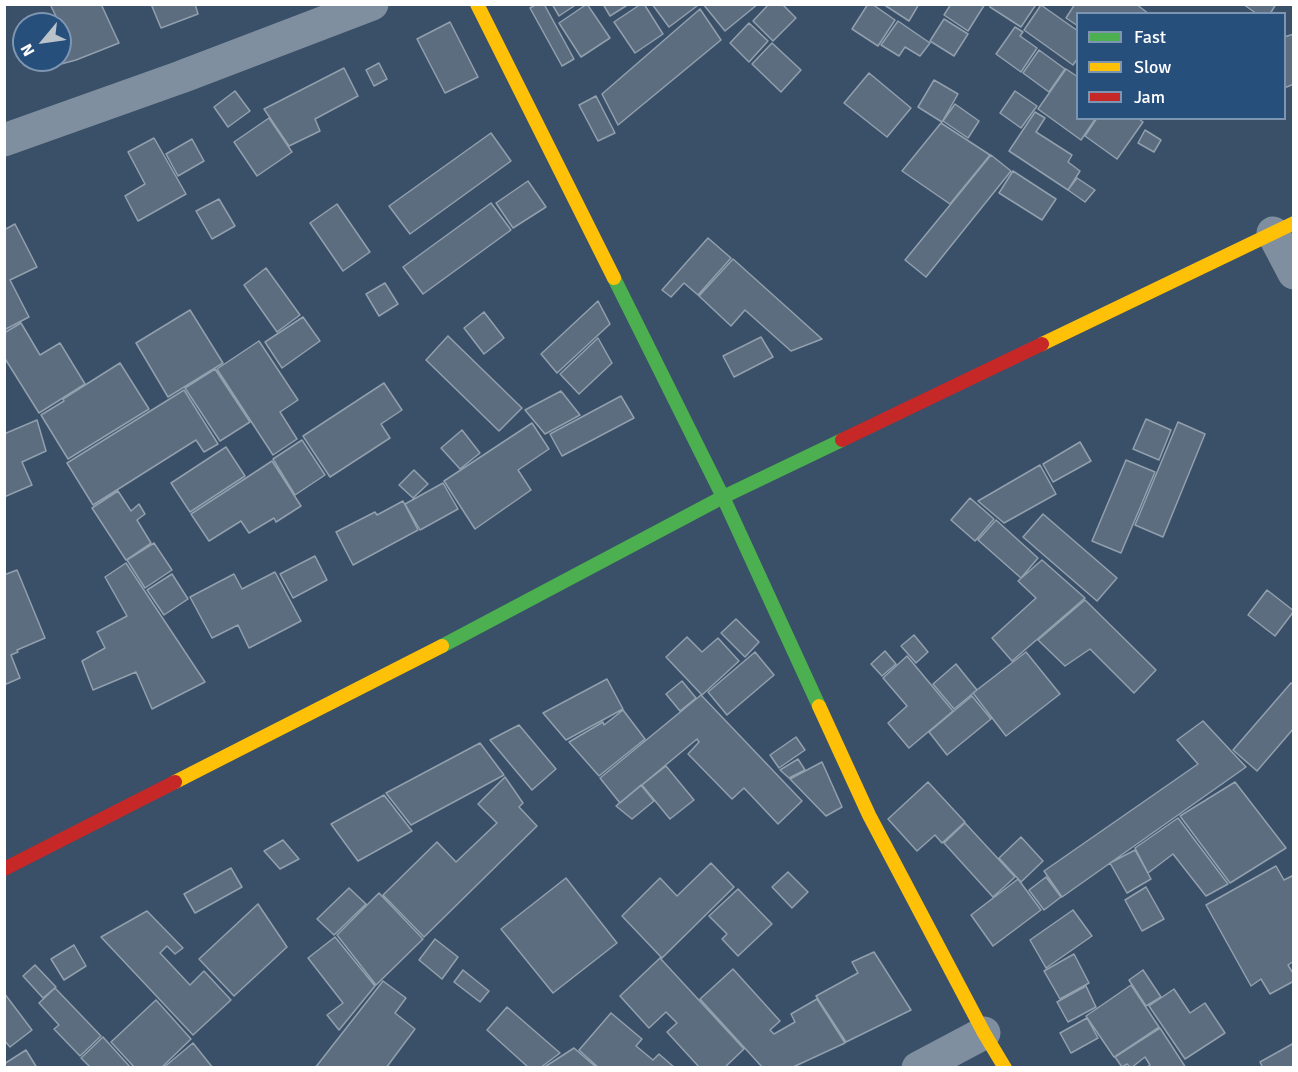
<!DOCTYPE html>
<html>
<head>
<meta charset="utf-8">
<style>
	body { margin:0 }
	#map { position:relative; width:1298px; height:1072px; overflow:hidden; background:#3a5068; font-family:Signika,sans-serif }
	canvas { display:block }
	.frame { position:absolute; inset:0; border:6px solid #fff; pointer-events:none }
	.legend { position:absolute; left:1076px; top:12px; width:210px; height:108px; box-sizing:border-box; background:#264f7c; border:2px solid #7d95b0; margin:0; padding:8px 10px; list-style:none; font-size:18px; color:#fff }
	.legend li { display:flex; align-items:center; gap:12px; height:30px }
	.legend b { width:30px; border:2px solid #7d95b0 }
	.north { position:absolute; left:12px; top:12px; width:60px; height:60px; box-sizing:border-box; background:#264f7c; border:2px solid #7d95b0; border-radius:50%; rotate:241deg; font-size:16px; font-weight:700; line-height:24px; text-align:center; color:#fff }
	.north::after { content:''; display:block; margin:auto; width:21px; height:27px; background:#bac2ca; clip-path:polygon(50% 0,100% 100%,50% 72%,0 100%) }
</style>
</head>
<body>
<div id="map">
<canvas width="1298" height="1072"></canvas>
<div class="frame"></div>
<ul class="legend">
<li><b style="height:8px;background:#4caf50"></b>Fast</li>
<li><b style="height:8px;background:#ffc107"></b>Slow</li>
<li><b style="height:8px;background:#c62828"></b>Jam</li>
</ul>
<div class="north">N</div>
</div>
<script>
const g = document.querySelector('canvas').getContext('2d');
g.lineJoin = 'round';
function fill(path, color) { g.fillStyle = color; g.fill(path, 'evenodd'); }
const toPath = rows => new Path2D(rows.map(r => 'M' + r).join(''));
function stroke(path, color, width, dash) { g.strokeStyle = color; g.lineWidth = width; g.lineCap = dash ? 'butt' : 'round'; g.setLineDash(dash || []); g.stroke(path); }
const building = toPath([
	[50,4,101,4,119,43,76,60,46,68,44,60,60,60,60,34,64,33,50,4],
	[151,4,195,4,198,14,161,28,151,4],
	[537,4,544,4,574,59,562,66,530,8,537,4],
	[552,4,577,4,559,16,552,4],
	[587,4,610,38,581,57,559,23,587,4],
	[603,4,629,4,610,16,603,4],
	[641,4,644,4,663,34,635,53,614,22,641,4],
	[652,4,696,4,697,6,669,27,652,4],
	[703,4,758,4,725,31,703,4],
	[769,4,782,4,796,18,773,41,753,21,769,4],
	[868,4,872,4,895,20,878,46,852,29,868,4],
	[883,4,919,4,909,21,883,4],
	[951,4,985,4,968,31,944,15,951,4],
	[991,4,1032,4,1035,6,1021,27,990,7,991,4],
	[1075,4,1136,4,1149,14,1078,14,1078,26,1066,18,1075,4],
	[1243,4,1276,4,1270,14,1257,14,1243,4],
	[1041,5,1078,31,1078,58,1073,65,1024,30,1041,5],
	[700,9,721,40,618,125,602,94,700,9],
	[944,19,968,34,954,56,930,41,944,19],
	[898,21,930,43,920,56,905,47,899,56,881,45,898,21],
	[450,22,478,77,445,93,417,39,450,22],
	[749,23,768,41,749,62,730,43,749,23],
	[1015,27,1023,32,1020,36,1037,48,1021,72,996,54,1015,27],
	[1294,34,1294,84,1284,88,1284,37,1294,34],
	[772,43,801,70,781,92,752,64,772,43],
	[1039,50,1065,69,1049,92,1023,73,1039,50],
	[379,63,387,79,374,86,366,70,379,63],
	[344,68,358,96,315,119,320,131,289,146,264,109,344,68],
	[1066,69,1078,77,1078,118,1096,118,1081,140,1038,109,1066,69],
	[869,73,911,108,887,137,844,103,869,73],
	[934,80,958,94,942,122,918,107,934,80],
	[235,91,250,111,228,127,214,107,235,91],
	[1015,91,1037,106,1021,128,1000,113,1015,91],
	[596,96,615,133,598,141,579,105,596,96],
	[955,104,979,121,968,138,943,121,955,104],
	[1035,112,1045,118,1036,132,1072,155,1068,162,1080,171,1068,190,1009,151,1035,112],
	[269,118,292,152,257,176,234,142,269,118],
	[1097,118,1138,118,1143,122,1117,159,1085,136,1097,118],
	[941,123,990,155,950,204,902,171,941,123],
	[1145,130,1161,140,1154,152,1138,143,1145,130],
	[491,133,511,161,410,234,389,206,491,133],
	[154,138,186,194,138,221,125,196,145,184,128,152,154,138],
	[192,139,204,161,178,176,166,154,192,139],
	[991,155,1011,171,926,277,905,260,991,155],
	[1013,171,1056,199,1042,220,999,193,1013,171],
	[1077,178,1095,190,1085,202,1068,190,1077,178],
	[528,181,546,207,513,228,496,203,528,181],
	[219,199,235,226,212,239,196,211,219,199],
	[491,203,511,230,423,294,403,267,491,203],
	[337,204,370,252,343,271,310,223,337,204],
	[15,224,37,267,10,280,29,317,4,330,4,230,15,224],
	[708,238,731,258,698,295,684,283,671,297,662,290,708,238],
	[733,259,822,339,791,351,745,310,731,326,699,296,733,259],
	[266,268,300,315,277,332,244,285,266,268],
	[385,283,398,304,379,316,366,294,385,283],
	[598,301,610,324,557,373,541,354,598,301],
	[190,310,223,363,168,397,136,343,190,310],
	[484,312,504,338,484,354,464,328,484,312],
	[303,317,320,341,282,368,265,342,303,317],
	[21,323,40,355,60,343,85,384,39,413,4,357,4,333,21,323],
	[448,336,522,408,499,431,426,360,448,336],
	[761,337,773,357,734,377,723,356,761,337],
	[598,338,612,363,579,394,560,374,598,338],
	[259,341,298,400,280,412,297,439,273,455,217,369,259,341],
	[120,363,149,409,68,459,41,415,64,401,63,399,120,363],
	[215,369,250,422,220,441,185,388,215,369],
	[384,383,402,410,381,424,390,438,330,477,303,436,384,383],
	[184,390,218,444,204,452,196,440,93,505,67,463,184,390],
	[561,391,580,415,545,434,525,410,561,391],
	[621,396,634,418,562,456,550,434,621,396],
	[1146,419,1171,430,1159,460,1133,449,1146,419],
	[37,420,46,451,22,462,32,485,4,497,4,434,37,420],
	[1178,422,1205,434,1163,537,1135,525,1178,422],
	[532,423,549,449,518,470,531,490,475,529,444,481,532,423],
	[462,430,480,453,460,469,441,448,462,430],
	[302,440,325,475,295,495,273,459,302,440],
	[1080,442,1091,461,1053,482,1043,464,1080,442],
	[226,447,245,476,190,512,171,483,226,447],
	[1126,460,1155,472,1121,553,1092,541,1126,460],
	[272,461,301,506,276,522,274,518,249,533,241,521,209,541,191,514,272,461],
	[1040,465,1056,494,1004,523,978,501,1040,465],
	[414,470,428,484,413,498,399,485,414,470],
	[443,483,458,509,420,530,405,504,443,483],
	[118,491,131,511,139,504,145,514,137,520,151,543,126,560,92,508,118,491],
	[970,498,994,519,975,541,951,520,970,498],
	[403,501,418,530,353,565,336,532,375,512,377,515,403,501],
	[1043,514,1117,578,1097,601,1023,537,1043,514],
	[996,520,1038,558,1021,578,978,540,996,520],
	[154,543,172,570,145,588,127,560,154,543],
	[315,556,327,580,293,598,280,574,315,556],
	[1042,560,1085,598,1012,661,992,638,1036,598,1018,581,1042,560],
	[126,563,205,682,152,709,136,672,93,690,82,661,105,648,97,632,127,616,105,577,126,563],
	[17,570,45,638,17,650,18,652,11,655,20,678,4,685,4,575,17,570],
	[275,572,301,621,249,648,238,625,212,638,190,597,234,574,242,589,275,572],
	[172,574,188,599,164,615,147,590,172,574],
	[1267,590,1294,611,1275,636,1248,615,1267,590],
	[1085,600,1156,670,1134,693,1090,649,1065,666,1038,640,1085,600],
	[736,619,759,642,745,657,721,633,736,619],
	[914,635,928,652,916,663,901,646,914,635],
	[687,637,702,652,718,638,739,661,702,695,666,657,687,637],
	[885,651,896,664,882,676,871,664,885,651],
	[755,652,774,675,727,715,708,692,755,652],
	[1026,652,1060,694,1006,736,973,693,1026,652],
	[907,656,953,711,909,748,888,723,907,706,883,678,907,656],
	[956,664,977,690,954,709,933,684,956,664],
	[607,679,623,709,566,740,543,713,607,679],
	[682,681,696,698,680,711,666,694,682,681],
	[1291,683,1294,685,1294,728,1257,771,1233,750,1291,683],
	[701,695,802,801,778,824,744,788,732,799,688,754,699,742,697,739,620,803,600,778,701,695],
	[972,696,991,719,947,755,929,732,972,696],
	[623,710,645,739,599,776,569,742,603,722,604,725,623,710],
	[1203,721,1246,767,1062,897,1044,871,1198,764,1177,740,1203,721],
	[519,725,556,769,532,790,490,740,519,725],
	[796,737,805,750,779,768,770,755,796,737],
	[480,743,504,775,411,825,386,793,480,743],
	[798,759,805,770,789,778,780,770,798,759],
	[822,762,842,807,826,816,790,779,822,762],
	[666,766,694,800,670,819,642,785,666,766],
	[505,777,523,803,519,807,537,826,424,937,383,895,437,842,456,862,497,823,478,804,505,777],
	[928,782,965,822,942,843,935,835,917,851,888,819,928,782],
	[1235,782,1286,848,1230,883,1180,816,1235,782],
	[641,785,654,801,632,819,616,806,641,785],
	[384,795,412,831,358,861,331,824,384,795],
	[1178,818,1228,884,1206,896,1173,854,1148,873,1135,848,1178,818],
	[965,823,1015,877,993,897,944,843,965,823],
	[1021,837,1043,861,1021,882,999,858,1021,837],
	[283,840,299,859,280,869,264,851,283,840],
	[1135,850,1151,879,1127,893,1110,863,1135,850],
	[711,863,734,887,662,958,622,916,660,878,677,896,711,863],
	[1276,866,1284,880,1294,875,1294,961,1288,965,1294,975,1294,981,1270,994,1261,979,1251,986,1206,905,1276,866],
	[231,868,242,887,195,913,184,894,231,868],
	[788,872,808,892,792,908,772,887,788,872],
	[1046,877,1061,897,1044,910,1029,890,1046,877],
	[566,878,617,943,553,993,501,929,566,878],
	[1018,879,1041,910,993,946,971,915,1018,879],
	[1146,887,1164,919,1142,931,1125,900,1146,887],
	[349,888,366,904,334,935,317,919,349,888],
	[738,889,772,924,738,956,722,939,727,934,709,916,738,889],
	[379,893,423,939,376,985,337,935,379,893],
	[258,904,287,947,234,996,199,959,258,904],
	[1073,910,1092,936,1046,968,1030,940,1073,910],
	[147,911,183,948,175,954,167,946,160,953,190,985,204,971,231,1000,193,1035,101,937,147,911],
	[335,937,375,986,339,1030,327,1015,343,1003,308,958,335,937],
	[435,939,458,957,442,979,419,960,435,939],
	[74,945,86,966,64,980,51,959,74,945],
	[874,952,911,1010,846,1042,816,996,858,973,852,962,874,952],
	[1074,954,1089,983,1060,999,1044,971,1074,954],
	[660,958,744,1049,724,1068,700,1068,667,1032,677,1023,666,1012,649,1028,620,996,660,958],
	[35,965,56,987,43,998,23,976,35,965],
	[733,969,780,1021,770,1030,774,1034,795,1022,791,1014,817,999,845,1043,791,1068,763,1068,700,999,733,969],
	[463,970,489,991,480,1002,454,982,463,970],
	[1143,970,1161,997,1146,1006,1129,980,1143,970],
	[383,981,406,998,395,1013,415,1029,386,1068,315,1068,383,981],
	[1131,985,1159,1027,1114,1057,1086,1016,1131,985],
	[1086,986,1096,1007,1068,1022,1057,1002,1086,986],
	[55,988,101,1036,80,1056,54,1029,59,1025,39,1003,55,988],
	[1174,989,1190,1013,1205,1003,1225,1033,1185,1059,1149,1006,1174,989],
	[4,993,32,1030,10,1047,4,1040,4,993],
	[156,1000,191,1039,161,1068,135,1068,111,1042,156,1000],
	[507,1007,560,1053,540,1068,529,1068,487,1030,507,1007],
	[611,1013,642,1039,636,1046,653,1060,659,1054,675,1068,599,1068,579,1050,611,1013],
	[1087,1018,1098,1038,1071,1053,1060,1033,1087,1018],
	[1160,1028,1186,1068,1146,1068,1150,1065,1145,1057,1131,1068,1127,1064,1122,1067,1115,1057,1160,1028],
	[103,1037,131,1068,91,1068,81,1058,103,1037],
	[193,1043,213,1068,163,1068,193,1043],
	[1294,1043,1294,1068,1263,1068,1260,1062,1294,1043],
	[574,1048,597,1068,543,1068,574,1048],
	[26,1050,37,1068,4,1068,4,1064,26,1050]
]);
const street = toPath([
	[4,140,181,77,372,4],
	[1273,233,1294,273],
	[918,1068,984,1033]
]);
const fast = toPath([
	[614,278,723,497,819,706],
	[442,646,723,497,842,440]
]);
const slow = toPath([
	[477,4,614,278],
	[1042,344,1294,223],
	[819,706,869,815,984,1033,1005,1068],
	[175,782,442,646]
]);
const jam = toPath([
	[842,440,1042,344],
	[4,869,175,782]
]);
fill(building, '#5c6d80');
stroke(building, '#92a0ae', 1.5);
stroke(street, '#7f8f9f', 33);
stroke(fast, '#4caf50', 14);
stroke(slow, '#ffc107', 14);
stroke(jam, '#c62828', 14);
</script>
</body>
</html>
